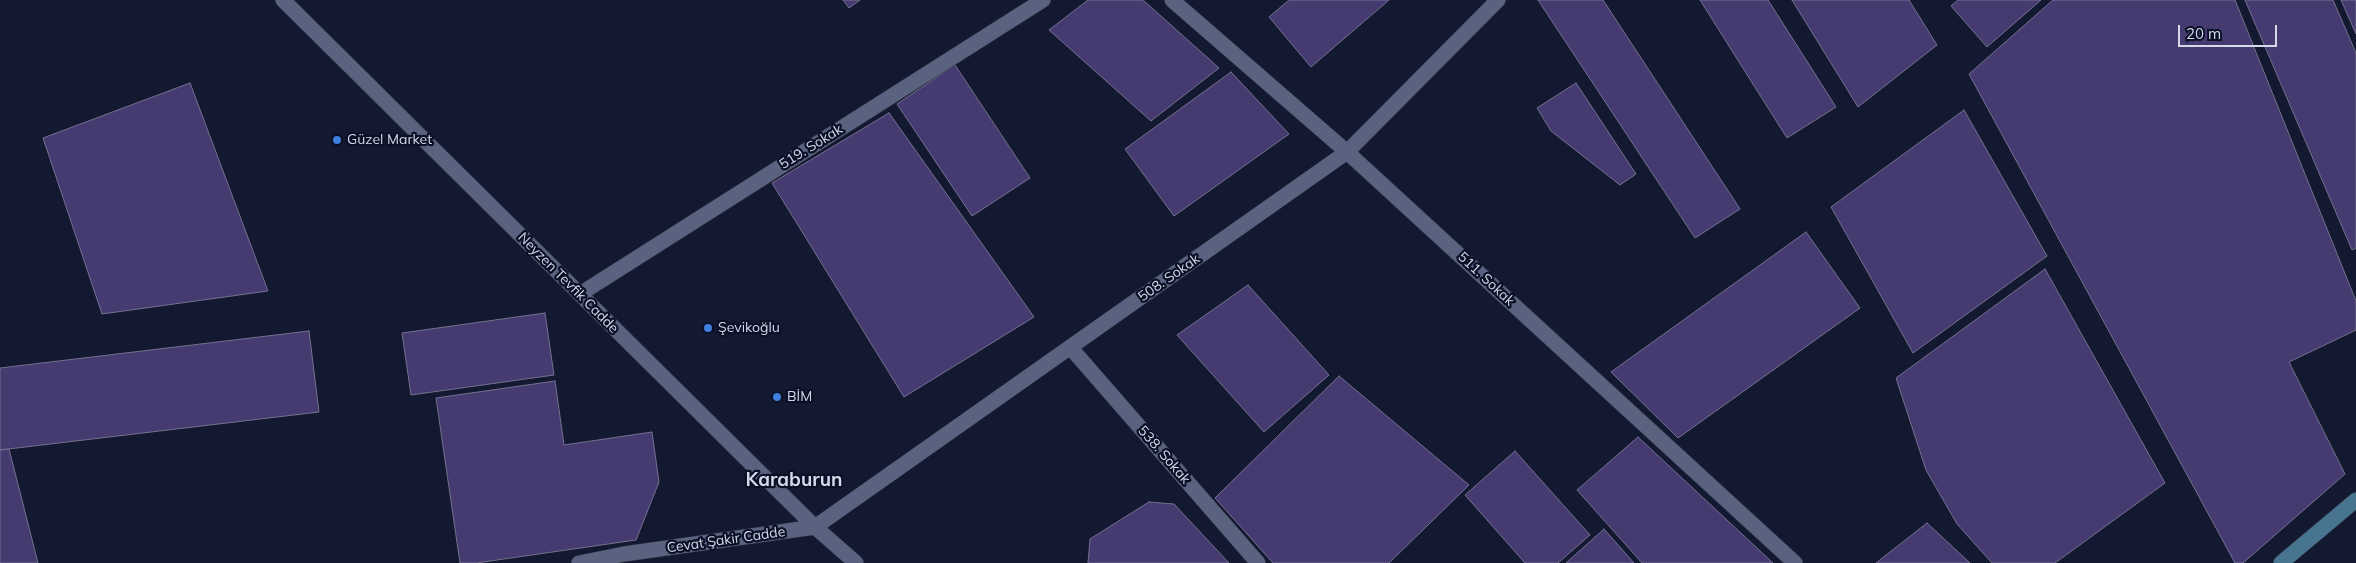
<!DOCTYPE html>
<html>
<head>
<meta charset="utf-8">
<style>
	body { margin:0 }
	#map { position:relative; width:2356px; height:563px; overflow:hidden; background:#131930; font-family:Mulish,sans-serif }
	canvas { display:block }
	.scale { position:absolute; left:2178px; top:25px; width:99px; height:22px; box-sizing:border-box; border:2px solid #d4daea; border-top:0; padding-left:6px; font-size:15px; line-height:18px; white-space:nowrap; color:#d4daea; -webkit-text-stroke:4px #0a1026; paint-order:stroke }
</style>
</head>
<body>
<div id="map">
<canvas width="2356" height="563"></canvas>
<div class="scale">20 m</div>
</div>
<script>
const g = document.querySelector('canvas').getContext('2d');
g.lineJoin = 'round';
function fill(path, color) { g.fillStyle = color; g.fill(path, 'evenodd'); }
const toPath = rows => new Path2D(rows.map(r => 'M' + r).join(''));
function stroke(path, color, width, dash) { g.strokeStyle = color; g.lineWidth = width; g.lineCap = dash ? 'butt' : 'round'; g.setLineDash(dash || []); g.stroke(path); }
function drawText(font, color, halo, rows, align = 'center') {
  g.font = font + ' Mulish,sans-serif'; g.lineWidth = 4.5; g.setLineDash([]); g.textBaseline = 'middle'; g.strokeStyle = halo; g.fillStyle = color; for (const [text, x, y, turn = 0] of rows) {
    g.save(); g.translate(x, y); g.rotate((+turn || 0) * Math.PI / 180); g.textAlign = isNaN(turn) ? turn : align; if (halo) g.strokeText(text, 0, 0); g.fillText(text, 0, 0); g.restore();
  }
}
const building = toPath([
	[843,0,860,0,849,8,843,0],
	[1088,0,1143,0,1219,68,1151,121,1049,30,1088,0],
	[1289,0,1389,0,1311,67,1269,17,1289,0],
	[1538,0,1603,0,1740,209,1695,238,1538,0],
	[1700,0,1768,0,1836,107,1787,138,1700,0],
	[1792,0,1909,0,1937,45,1858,107,1792,0],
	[1958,0,2041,0,1987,47,1951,6,1958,0],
	[2053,0,2235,0,2356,301,2356,330,2289,362,2345,474,2243,563,2235,563,1969,74,2053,0],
	[2245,0,2333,0,2356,53,2356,248,2352,250,2245,0],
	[2341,0,2356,0,2356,34,2341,0],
	[955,65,1030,178,972,216,897,104,955,65],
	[1231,72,1289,134,1174,216,1125,149,1231,72],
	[190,83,268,291,102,314,43,138,190,83],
	[1576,83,1636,174,1620,185,1551,131,1537,108,1576,83],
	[1964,110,2047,256,1913,353,1831,207,1964,110],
	[889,113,1034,317,904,397,772,183,889,113],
	[1806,232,1860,308,1678,438,1611,372,1806,232],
	[2045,269,2165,483,2055,563,1992,563,1957,524,1926,470,1896,378,2045,269],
	[1248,285,1329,375,1264,432,1177,335,1248,285],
	[545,313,554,375,411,395,402,333,545,313],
	[309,331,319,412,0,450,0,368,309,331],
	[1339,376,1469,485,1389,563,1273,563,1215,498,1339,376],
	[555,381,564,445,652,432,659,482,636,540,476,563,460,563,436,398,555,381],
	[1638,437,1773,563,1642,563,1577,490,1638,437],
	[9,449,38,563,0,563,0,450,9,449],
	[1515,451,1590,535,1558,563,1525,563,1465,495,1515,451],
	[1149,502,1174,504,1229,563,1088,563,1090,539,1149,502],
	[1927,523,1970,563,1876,563,1927,523],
	[1604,529,1634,563,1566,563,1604,529]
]);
const street = toPath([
	[283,0,815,527,856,563],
	[1172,0,1347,152,1795,563],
	[580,294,1043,0],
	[1070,347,1258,563],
	[579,563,624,554,815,527,1347,152,1498,0]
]);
const secondary = toPath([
	[2281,563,2356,500]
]);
const markers = [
	[337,140,5,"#3f7fe0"],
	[708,328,5,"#3f7fe0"],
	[777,397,5,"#3f7fe0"]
];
const poiNames = [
	["Güzel Market",347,140],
	["Şevikoğlu",718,328],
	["BİM",787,397]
];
const streetNames = [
	["519. Sokak",811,147,-32],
	["508. Sokak",1169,278,-35],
	["511. Sokak",1486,279,43],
	["Neyzen Tevfik Cadde",568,283,45],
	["538. Sokak",1164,455,49],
	["Cevat Şakir Cadde",726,540,-8]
];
const districtNames = [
	["Karaburun",794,480]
];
fill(building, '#453b71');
stroke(building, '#75718f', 1);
stroke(street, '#303345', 16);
stroke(secondary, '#303345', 16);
stroke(street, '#59627e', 15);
stroke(secondary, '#47748e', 15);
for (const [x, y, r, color] of markers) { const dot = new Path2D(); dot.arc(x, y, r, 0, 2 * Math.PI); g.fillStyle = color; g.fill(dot); stroke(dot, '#0a1026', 2); }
drawText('14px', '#d4daea', '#0a1026', poiNames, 'left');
drawText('14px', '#d4daea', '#0a1026', streetNames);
drawText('bold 19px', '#d4daea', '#0a1026', districtNames);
</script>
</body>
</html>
